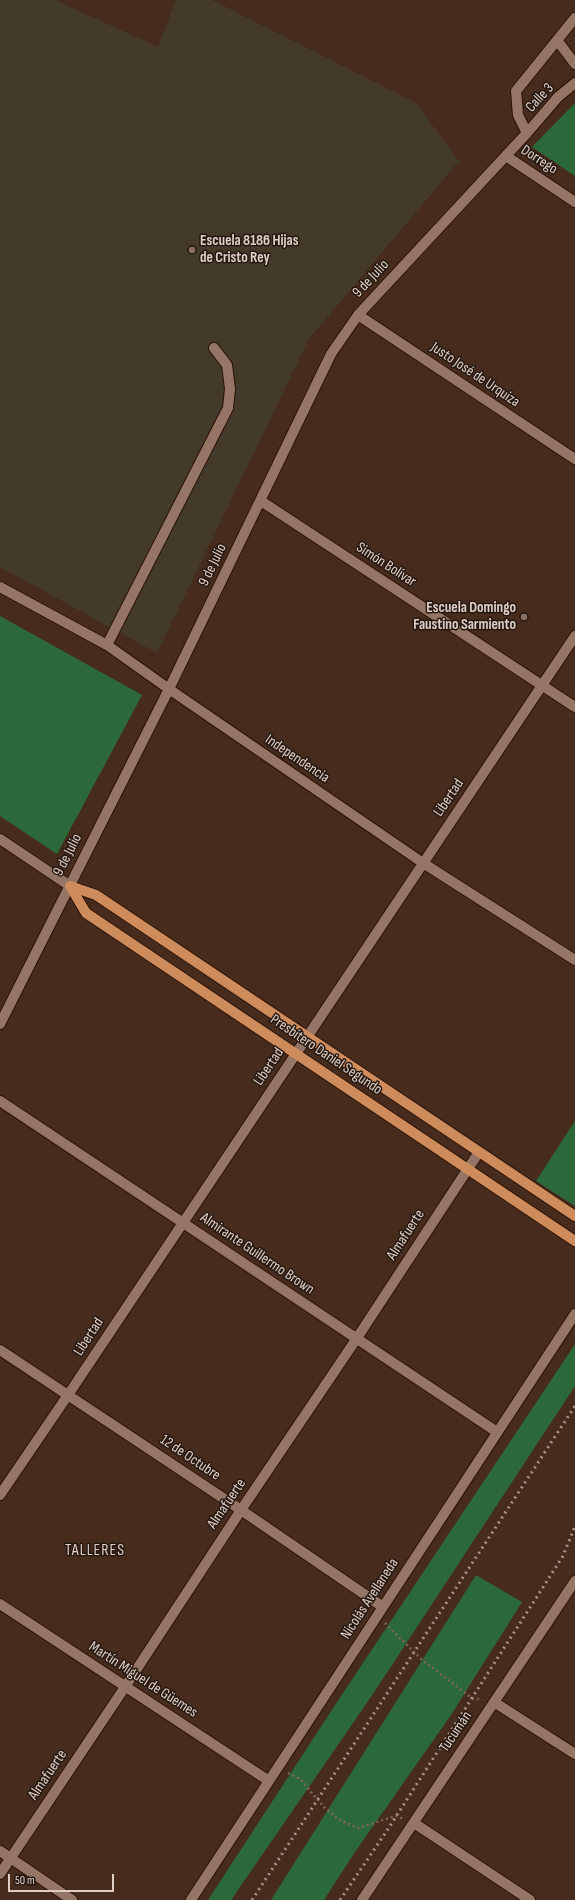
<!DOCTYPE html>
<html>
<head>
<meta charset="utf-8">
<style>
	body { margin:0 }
	#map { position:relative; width:575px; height:1900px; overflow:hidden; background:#472c1d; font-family:"Sofia Sans Condensed",sans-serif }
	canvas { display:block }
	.scale { position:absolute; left:8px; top:1874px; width:106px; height:18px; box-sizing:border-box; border:2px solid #e0cec5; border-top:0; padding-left:5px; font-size:12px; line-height:14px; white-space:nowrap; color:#e0cec5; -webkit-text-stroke:3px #241811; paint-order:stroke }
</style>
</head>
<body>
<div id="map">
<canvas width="575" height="1900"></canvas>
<div class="scale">50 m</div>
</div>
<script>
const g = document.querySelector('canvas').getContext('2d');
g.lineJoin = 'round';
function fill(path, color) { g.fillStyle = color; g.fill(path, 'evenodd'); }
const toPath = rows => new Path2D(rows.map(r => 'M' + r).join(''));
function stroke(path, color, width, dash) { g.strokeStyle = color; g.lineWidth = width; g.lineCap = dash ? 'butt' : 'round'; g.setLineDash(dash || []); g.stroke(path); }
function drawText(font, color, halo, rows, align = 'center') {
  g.font = font + ' "Sofia Sans Condensed",sans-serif'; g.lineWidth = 3; g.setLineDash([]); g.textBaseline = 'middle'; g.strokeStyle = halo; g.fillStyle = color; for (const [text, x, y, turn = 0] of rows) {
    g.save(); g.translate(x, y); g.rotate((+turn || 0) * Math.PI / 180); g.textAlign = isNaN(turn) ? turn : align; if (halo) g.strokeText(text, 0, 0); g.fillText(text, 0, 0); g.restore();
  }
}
const education = toPath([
	[0,0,55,0,158,47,176,0,212,0,416,103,459,161,309,339,157,653,0,567]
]);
const green = toPath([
	[575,103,575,176,532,147],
	[0,616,142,695,57,854,0,816],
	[575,1121,575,1206,536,1181],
	[575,1344,575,1386,373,1694,231,1900,208,1900,339,1699],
	[476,1575,522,1602,451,1715,355,1852,324,1900,271,1900]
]);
const path = toPath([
	[385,1623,421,1659,464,1692,472,1698,482,1700],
	[288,1773,300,1779,324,1807,338,1819,358,1828,396,1816,404,1819]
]);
const minor = toPath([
	[557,40,575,64],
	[527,133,518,115,516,91,575,18],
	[506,156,575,202],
	[358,315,575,459],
	[261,501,575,707],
	[0,587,107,645,169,689,423,863,575,960],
	[107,645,228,408,230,389,227,365,214,348],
	[0,839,70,886],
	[0,1024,169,689,331,354,358,315,527,133,558,97,575,83],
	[0,1101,497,1432],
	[0,1350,241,1510,383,1607],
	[0,1495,68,1395,575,636],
	[0,1604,269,1781],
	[494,1702,575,1754],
	[414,1823,530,1900],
	[0,1851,72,1900],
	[0,1874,125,1687,241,1510,357,1338,479,1152],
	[191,1900,575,1314],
	[362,1900,575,1581]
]);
const major = toPath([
	[70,886,86,913,575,1241],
	[70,886,96,895,575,1216]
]);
const rail = toPath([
	[252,1900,575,1406],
	[340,1900,388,1829,563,1556,575,1526]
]);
const markers = [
	[192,250,4,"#8d6e63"],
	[524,617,4,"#8d6e63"]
];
const streetNames = [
	["Calle 3",540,98,-47],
	["Dorrego",539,160,33],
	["9 de Julio",371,279,-47],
	["Justo José de Urquiza",475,375,34],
	["9 de Julio",213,565,-64],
	["Simón Bolívar",386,565,33],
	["Independencia",297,759,34],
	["Libertad",449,798,-56],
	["9 de Julio",68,855,-63],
	["Presbítero Daniel Segundo",326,1055,34],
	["Libertad",269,1067,-56],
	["Almafuerte",406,1235,-57],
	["Almirante Guillermo Brown",257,1254,34],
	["Libertad",89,1337,-57],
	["12 de Octubre",190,1458,34],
	["Almafuerte",227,1504,-56],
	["Nicolás Avellaneda",370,1599,-57],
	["Martín Miguel de Güemes",143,1680,33],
	["Tucumán",456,1732,-56],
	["Almafuerte",48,1775,-56]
];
const poiNames = [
	["Escuela 8186 Hijas",200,241],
	["de Cristo Rey",200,258],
	["Escuela Domingo",516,608,"right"],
	["Faustino Sarmiento",516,625,"right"]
];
const neighbourhoodNames = [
	["TALLERES",95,1551]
];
fill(education, '#433a29');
fill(green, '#2c693a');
stroke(minor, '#2c1305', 12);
stroke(major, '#2c1305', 12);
stroke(path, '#7d6558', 2.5, [2, 3]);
stroke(minor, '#957565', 10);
stroke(major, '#ce8b5b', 10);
stroke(rail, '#a89388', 3, [2, 4]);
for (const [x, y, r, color] of markers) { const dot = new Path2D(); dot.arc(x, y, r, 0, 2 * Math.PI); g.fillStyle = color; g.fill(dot); stroke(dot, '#241811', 1.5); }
drawText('15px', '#e0cec5', '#241811', streetNames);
drawText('bold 15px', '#e0cec5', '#241811', poiNames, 'left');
g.letterSpacing = '1px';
drawText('16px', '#e0cec5', '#241811', neighbourhoodNames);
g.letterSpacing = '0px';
</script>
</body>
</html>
